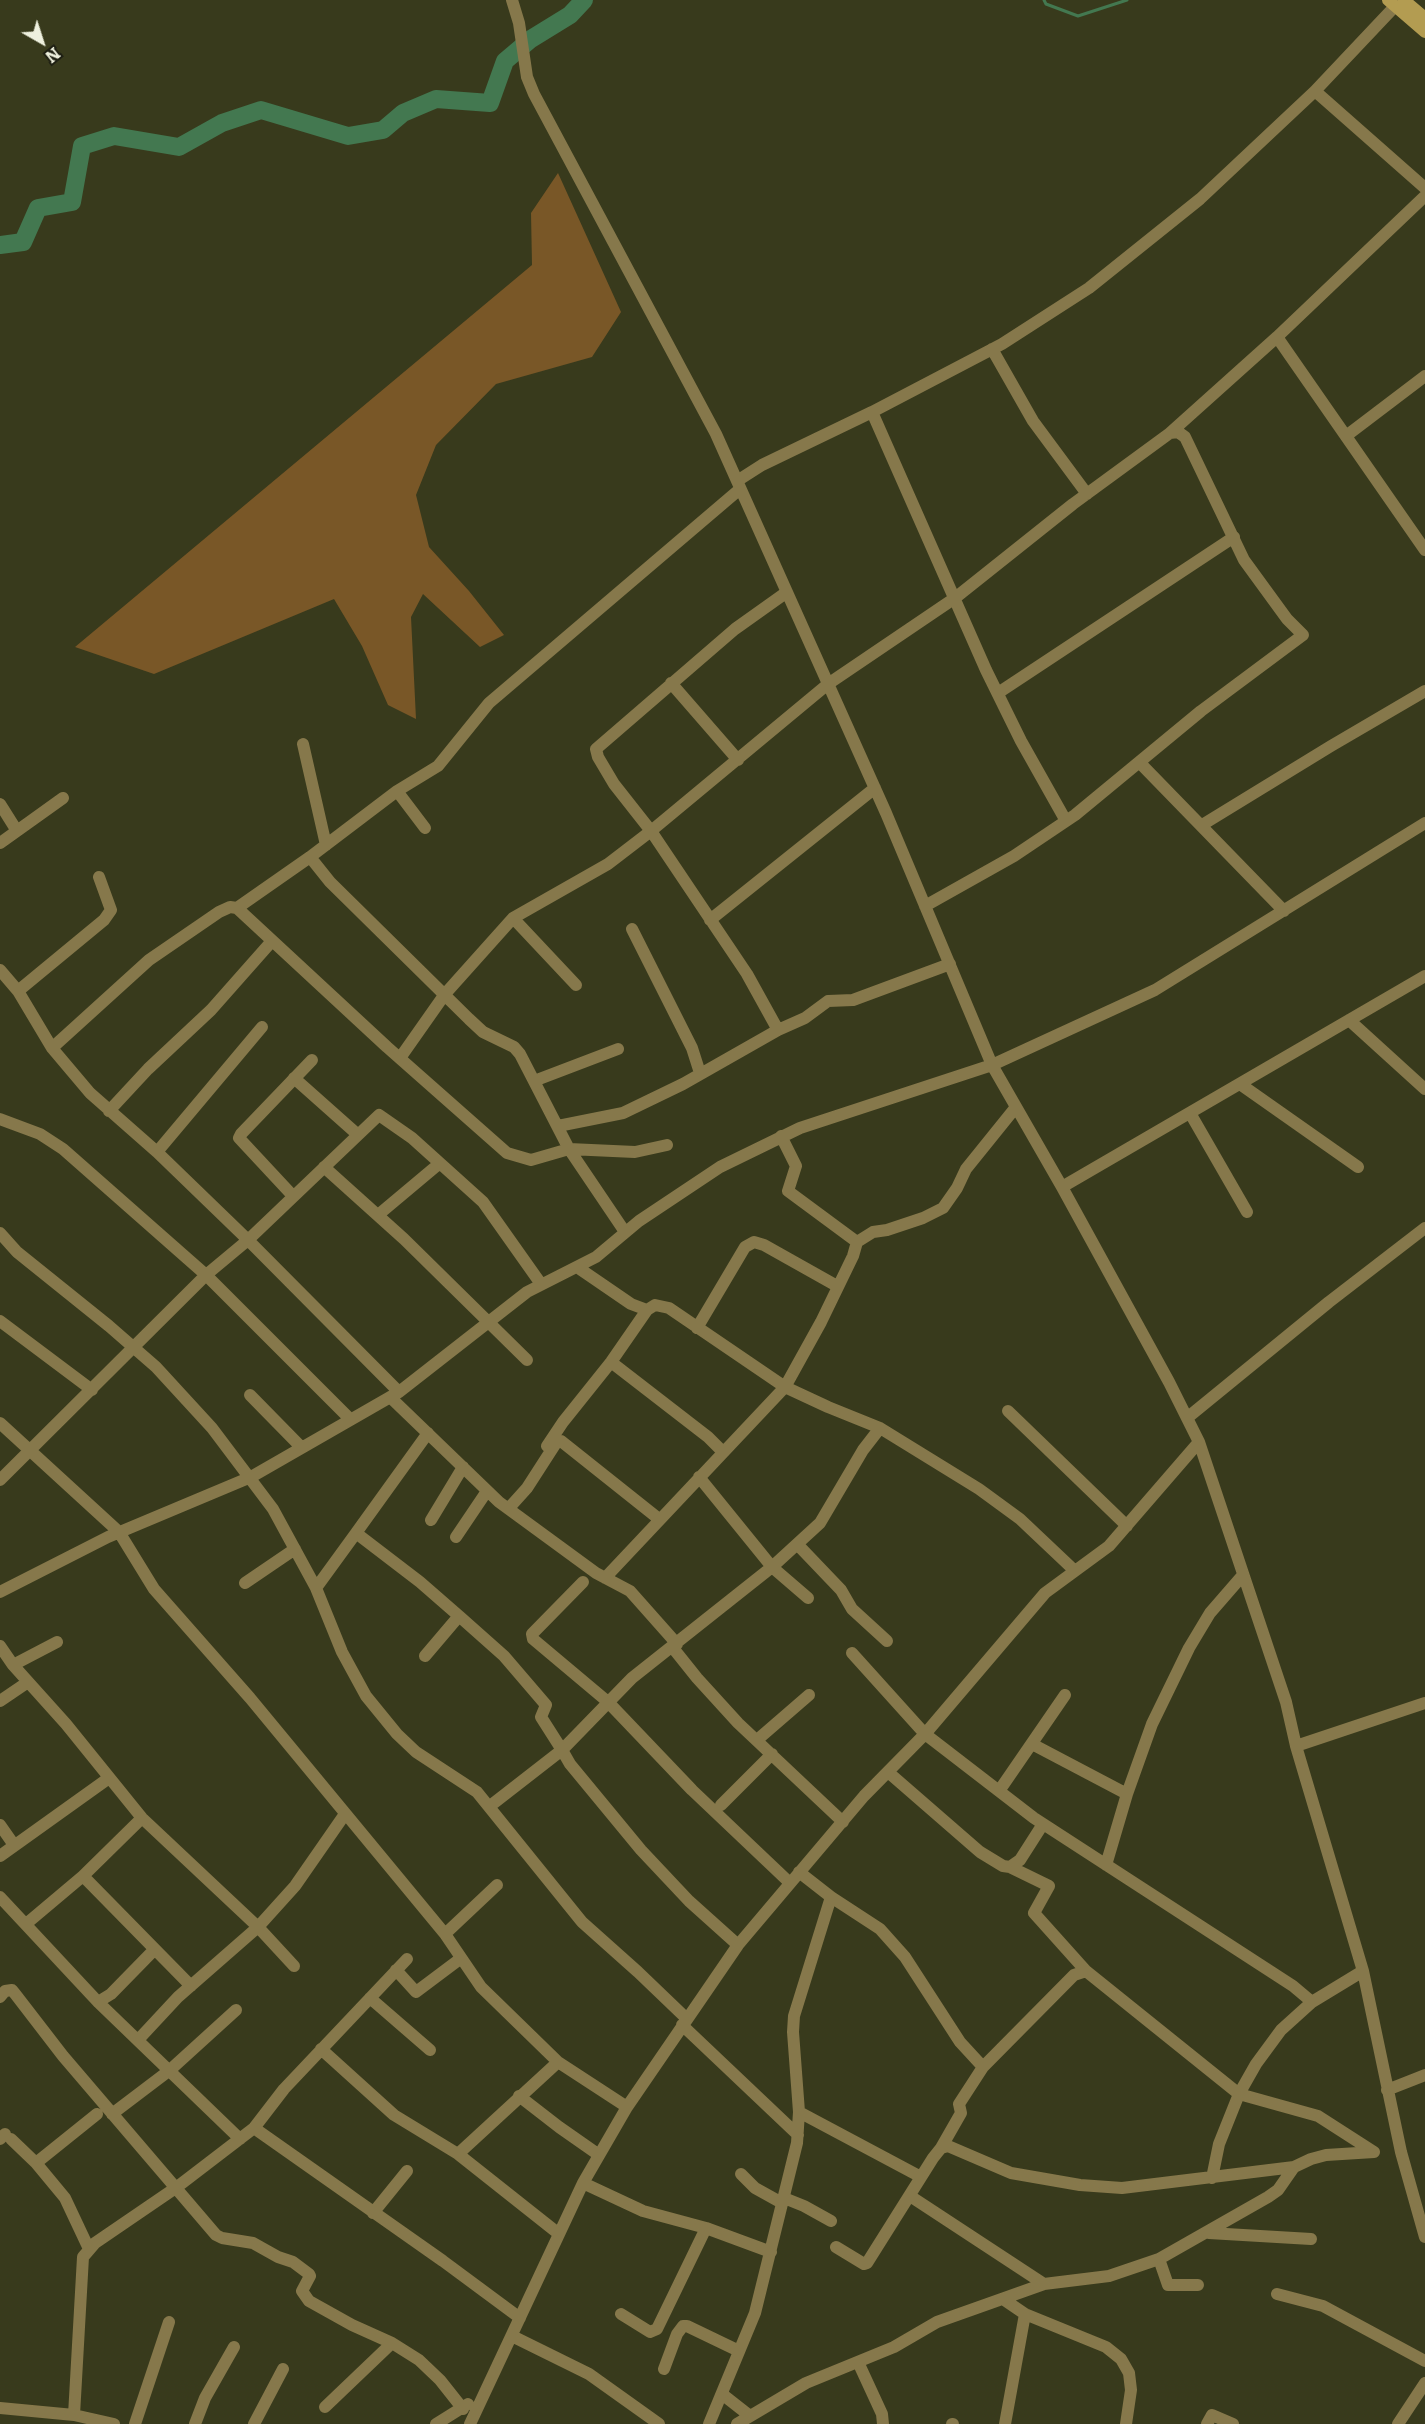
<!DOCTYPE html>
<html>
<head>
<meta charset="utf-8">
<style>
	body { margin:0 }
	#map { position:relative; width:1425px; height:2424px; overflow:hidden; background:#383a1c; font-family:Literata,serif }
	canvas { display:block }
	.north { position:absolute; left:12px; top:12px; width:60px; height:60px; -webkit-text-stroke:4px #1f2013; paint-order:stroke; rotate:141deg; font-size:16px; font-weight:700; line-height:24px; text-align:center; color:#eef0de }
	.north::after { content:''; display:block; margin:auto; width:21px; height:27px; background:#eef0de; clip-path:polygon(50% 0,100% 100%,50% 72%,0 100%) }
</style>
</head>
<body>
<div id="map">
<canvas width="1425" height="2424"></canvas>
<div class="north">N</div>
</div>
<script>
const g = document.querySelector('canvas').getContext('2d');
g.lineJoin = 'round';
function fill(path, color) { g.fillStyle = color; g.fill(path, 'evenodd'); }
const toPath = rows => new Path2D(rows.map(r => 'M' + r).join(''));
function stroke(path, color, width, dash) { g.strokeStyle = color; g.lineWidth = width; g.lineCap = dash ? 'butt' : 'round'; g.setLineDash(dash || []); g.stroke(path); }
const green = toPath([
	[558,173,621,312,592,357,496,384,436,445,416,495,429,547,469,591,504,635,480,647,423,594,411,617,416,719,388,705,362,646,334,599,154,674,75,647,532,265,531,213]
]);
const stream = toPath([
	[1044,0,1046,4,1078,16,1127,0]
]);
const river = toPath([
	[0,245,23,242,38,208,72,202,82,146,114,136,179,147,222,123,261,110,348,136,383,130,403,113,436,99,490,103,505,61,531,39,570,15,584,0]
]);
const street = toPath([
	[512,0,519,23,527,77,534,94,716,434,886,813,992,1065,1062,1187,1169,1382,1199,1442,1286,1702,1296,1746,1363,1971,1401,2152,1425,2237],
	[1315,91,1425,188],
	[1277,337,1425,550],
	[992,349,1033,421,1087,494],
	[872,412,986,670,1021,741,1066,821],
	[1170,433,1277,337,1425,196],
	[1346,436,1425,376],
	[737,481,762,465,872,412,1002,344,1089,288,1200,199,1315,91,1401,0],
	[671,683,738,760],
	[998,693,1234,537],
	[303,744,326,845],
	[1140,763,1284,911],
	[397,791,425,828],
	[0,804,17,831],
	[1202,825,1331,746,1425,691],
	[0,843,63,798],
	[310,857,330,882,469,1019,483,1032,514,1047,520,1054,569,1149,635,1152,667,1145],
	[237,908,310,857,397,791,438,766,489,703,740,489],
	[513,918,576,985],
	[710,920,875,788],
	[632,929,692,1048,700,1073],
	[0,970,18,991,52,1048,90,1093,157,1152,248,1240,399,1392],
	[18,991,104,920,111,910,99,877],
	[1349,1020,1425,1089],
	[778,1030,747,974,651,831,614,784,598,757,596,749,735,629,787,592],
	[52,1048,149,960,219,912,230,907,237,908,387,1047,507,1153,531,1160,569,1149,625,1232],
	[400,1058,445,994,513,918,608,864,651,831,828,684,955,598,1073,504,1170,433,1178,432,1185,437,1244,560,1287,619,1303,635,1201,711,1075,815,1014,856,925,906],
	[294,1078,357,1134],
	[534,1081,618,1049],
	[1240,1084,1358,1167],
	[109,1111,148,1069,211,1010,272,941],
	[1190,1113,1247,1212],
	[0,1119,40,1134,63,1149,206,1275,350,1419],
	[558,1126,623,1113,683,1084,778,1030,805,1018,828,1001,853,1000,950,964],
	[781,1136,796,1166,788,1191,857,1242],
	[157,1152,262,1027],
	[324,1167,404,1239,527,1360],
	[1062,1187,1425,976],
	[293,1196,239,1138,241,1134,312,1060],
	[378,1215,440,1163],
	[0,1233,17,1252,109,1326,156,1367,212,1428,273,1509,316,1588,342,1652,366,1696,397,1734,416,1752,477,1792,582,1922,638,1972,687,2019],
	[577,1267,631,1304,647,1310,655,1305,669,1308,785,1387,828,1407,880,1428,979,1489,1020,1519,1075,1571],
	[0,1321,92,1390],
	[697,1328,745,1247,754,1242,764,1245,837,1286],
	[611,1362,708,1437,723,1452],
	[250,1395,301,1447],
	[390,1397,499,1502,596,1573,630,1591,677,1644],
	[1008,1411,1127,1526],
	[1187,1418,1329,1302,1425,1228],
	[0,1423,119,1532,154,1589,250,1698,445,1934,481,1987,558,2062,627,2107],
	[547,1446,563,1422,611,1362,647,1310],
	[699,1477,772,1567,808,1598],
	[0,1480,206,1275,248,1240,379,1115,412,1138,483,1202,541,1284],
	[509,1508,527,1488,556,1443,561,1441,659,1519],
	[431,1520,463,1467],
	[456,1537,487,1491],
	[798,1545,841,1590,852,1609,887,1641],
	[605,1578,785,1387,821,1322,853,1256,857,1242,873,1232,887,1230,923,1218,943,1208,957,1188,966,1169,1016,1107],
	[583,1582,532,1634,533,1639,608,1702,692,1790,790,1883],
	[245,1583,295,1549],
	[316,1588,356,1533],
	[0,1592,108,1537,251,1477,399,1392,527,1292,596,1257,639,1221,720,1167,800,1128,992,1065,1155,990,1425,823],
	[459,1616,504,1656,546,1705,541,1717,562,1750,490,1806],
	[0,1646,13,1665,66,1724,142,1818,258,1927,294,1966],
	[673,1648,697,1678,738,1723,843,1822],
	[852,1653,925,1734,1034,1818,1293,1986,1312,2002],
	[425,1656,459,1616,420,1582,356,1533,428,1433],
	[13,1665,57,1642],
	[0,1701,28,1682],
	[757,1740,809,1695],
	[1032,1744,1127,1794],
	[1296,1746,1425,1703],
	[888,1772,980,1852,1003,1866,1010,1867,1020,1860,1043,1824],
	[999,1791,1065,1695],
	[721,1805,772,1754],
	[0,1825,14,1845],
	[0,1856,109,1778],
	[1106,1865,1127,1794,1152,1724,1189,1648,1210,1613,1243,1575],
	[1010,1867,1049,1886,1034,1913,1086,1971],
	[799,1872,831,1897,880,1929,905,1957,960,2042,983,2067,1074,1975,1086,1971,1239,2094,1318,2116,1374,2152],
	[83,1876,191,1986],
	[0,1897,98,2002,240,2139],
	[26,1924,83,1876,142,1818],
	[445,1934,497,1885],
	[738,1945,689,1901,641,1850,570,1764,562,1750,632,1678,772,1567,820,1523,863,1450,880,1428],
	[396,1970,416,1992,460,1959],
	[0,1997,5,1991,12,1990,16,1995,63,2056,216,2235,222,2238,253,2243,278,2257,293,2262,309,2274,310,2276,302,2291,309,2301,352,2325,392,2343,419,2360,440,2380,463,2409],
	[370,1998,430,2050],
	[98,2002,111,1994,154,1950],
	[682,2025,798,2135],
	[138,2040,178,1997,258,1927,295,1886,345,1814],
	[321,2049,394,2115,458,2154,559,2234],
	[1387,2090,1425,2075],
	[519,2096,559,2127,599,2155],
	[799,2112,921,2177],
	[112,2114,170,2070,236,2010],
	[254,2128,443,2261,520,2318],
	[0,2139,5,2134],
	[11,2139,36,2163,65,2198,89,2249],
	[941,2148,961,2113,959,2104,983,2067],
	[458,2154,558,2062],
	[36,2163,97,2114],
	[741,2174,755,2188,782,2203],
	[1212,2178,1219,2144,1239,2094,1256,2064,1281,2030,1312,2002,1363,1971],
	[583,2183,643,2211,706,2228,771,2252],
	[910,2196,1044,2284],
	[784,2198,804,2206,831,2221],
	[373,2213,407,2171],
	[1209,2233,1311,2239],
	[836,2247,864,2264,867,2263,933,2158,941,2148,948,2146,1011,2173,1080,2185,1122,2188,1294,2167],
	[1159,2259,1168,2285,1198,2285],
	[1277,2294,1323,2306,1425,2361],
	[1003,2299,1025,2314,1106,2347,1121,2359,1129,2373,1131,2390,1126,2424],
	[621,2314,650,2332,657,2329,706,2228],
	[512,2336,589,2374,659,2424],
	[858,2362,882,2414,883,2424],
	[664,2369,677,2334,683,2326,687,2326,739,2351],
	[722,2394,750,2416],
	[325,2407,392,2343],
	[0,2408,74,2415,114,2424],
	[74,2415,83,2257,95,2243,177,2187,254,2128,284,2089,407,1959],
	[135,2424,169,2322],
	[195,2424,205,2398,234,2347],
	[254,2424,283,2369],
	[436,2424,468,2404],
	[470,2424,583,2183,627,2107,738,1945,864,1796,925,1734,1045,1593,1109,1546,1199,1442],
	[709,2424,755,2313,797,2143,799,2112,793,2032,794,2016,831,1897],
	[737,2424,806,2383,894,2347,937,2322,1044,2284,1109,2276,1159,2259,1268,2197,1278,2190,1294,2167,1311,2159,1326,2155,1374,2152],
	[952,2424,953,2424],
	[1005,2424,1025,2314],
	[1207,2424,1212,2415,1233,2424],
	[1398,2424,1425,2383]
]);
const secondary = toPath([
	[1388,0,1425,32],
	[1404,0,1425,18]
]);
fill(green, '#795727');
stroke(stream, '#437850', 3);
stroke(river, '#437850', 18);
stroke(street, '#86784b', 12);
stroke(secondary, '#b39c51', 12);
</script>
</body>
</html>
